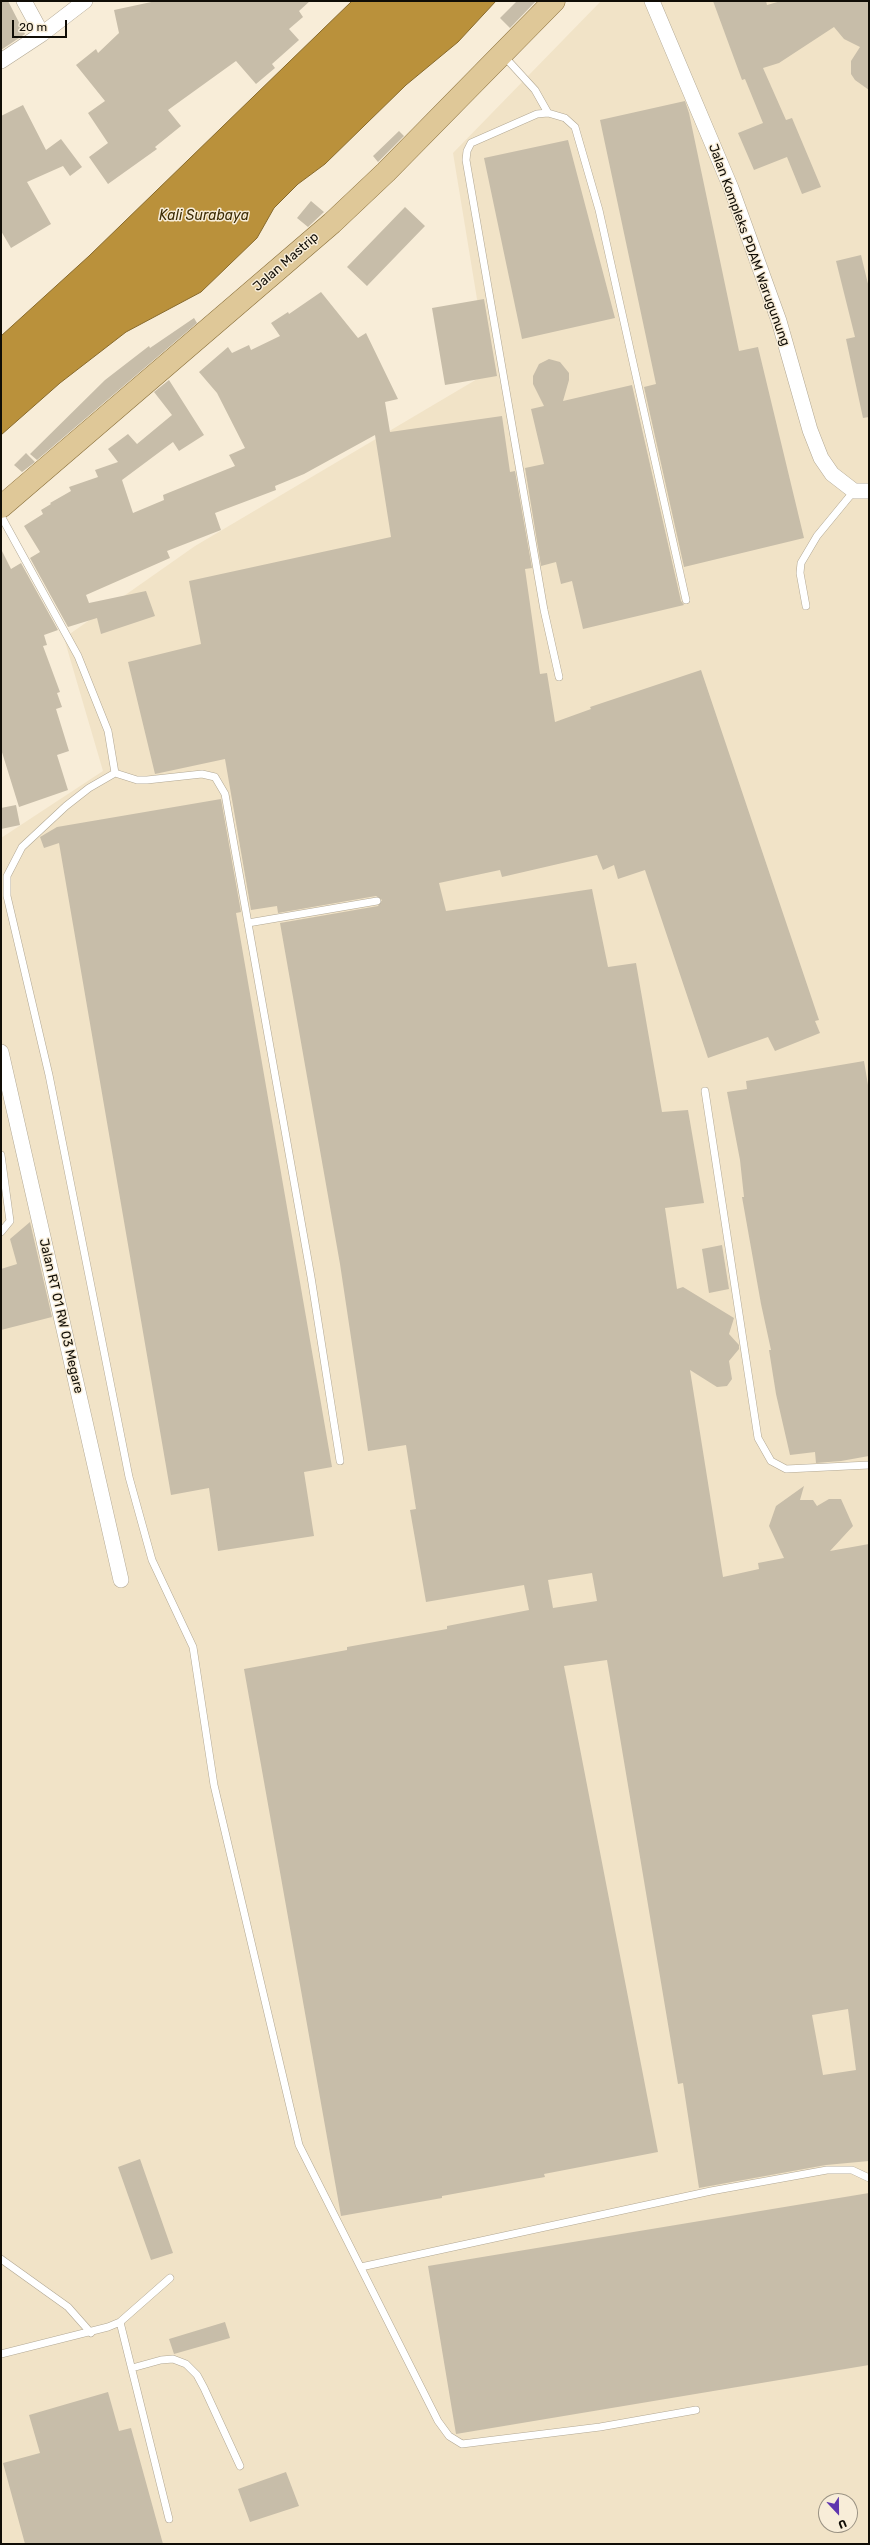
<!DOCTYPE html>
<html>
<head>
<meta charset="utf-8">
<style>
	body { margin:0 }
	#map { position:relative; width:870px; height:2545px; overflow:hidden; background:#f8edd8; font-family:Rubik,sans-serif }
	canvas { display:block }
	.frame { position:absolute; inset:0; border:2px solid #100d06; pointer-events:none }
	.north { position:absolute; left:818px; top:2493px; width:40px; height:40px; box-sizing:border-box; background:#f8edd8; border:1px solid #9b9384; border-radius:50%; rotate:158deg; font-size:11px; font-weight:700; line-height:16px; text-align:center; color:#100d06 }
	.north::after { content:''; display:block; margin:auto; width:14px; height:18px; background:#5f36ae; clip-path:polygon(50% 0,100% 100%,50% 72%,0 100%) }
	.scale { position:absolute; left:12px; top:20px; width:55px; height:18px; box-sizing:border-box; border:2px solid #100d06; border-top:0; padding-left:5px; font-size:12px; line-height:14px; white-space:nowrap; color:#100d06; -webkit-text-stroke:3px #f8edd8; paint-order:stroke }
</style>
</head>
<body>
<div id="map">
<canvas width="870" height="2545"></canvas>
<div class="frame"></div>
<div class="north">U</div>
<div class="scale">20 m</div>
</div>
<script>
const g = document.querySelector('canvas').getContext('2d');
g.lineJoin = 'round';
function fill(path, color) { g.fillStyle = color; g.fill(path, 'evenodd'); }
const toPath = rows => new Path2D(rows.map(r => 'M' + r).join(''));
function stroke(path, color, width, dash) { g.strokeStyle = color; g.lineWidth = width; g.lineCap = dash ? 'butt' : 'round'; g.setLineDash(dash || []); g.stroke(path); }
function drawText(font, color, halo, rows, align = 'center') {
  g.font = font + ' Rubik,sans-serif'; g.lineWidth = 3; g.setLineDash([]); g.textBaseline = 'middle'; g.strokeStyle = halo; g.fillStyle = color; for (const [text, x, y, turn = 0] of rows) {
    g.save(); g.translate(x, y); g.rotate((+turn || 0) * Math.PI / 180); g.textAlign = isNaN(turn) ? turn : align; if (halo) g.strokeText(text, 0, 0); g.fillText(text, 0, 0); g.restore();
  }
}
const built = toPath([
	[601,1,869,1,869,2544,1,2544,1,838,103,771,64,638,195,546,489,372,453,153],
	[826,2501,850,2501,850,2525,826,2525]
]);
const water = toPath([
	[352,1,496,1,458,42,406,85,325,164,298,184,274,208,257,238,201,292,126,332,60,383,1,435,1,336,89,256,352,1]
]);
const building = toPath([
	[1,1,8,1,25,34,1,50],
	[156,1,310,1,299,11,303,17,289,29,299,40,272,64,275,68,256,84,236,61,168,110,181,126,155,147,157,149,108,184,89,157,108,143,88,113,105,101,76,65,96,49,98,53,119,33,114,10],
	[517,1,536,1,510,28,500,18],
	[713,1,766,1,767,5,781,1,869,1,869,90,855,80,851,74,851,61,860,47,844,39,834,27,779,63,763,68,786,120,792,118,821,187,802,194,787,157,754,170,738,133,763,123,745,79,742,80],
	[685,101,689,113,739,351,758,347,804,538,684,567,644,387,656,384,600,120],
	[23,105,46,150,61,139,82,167,70,176,63,166,27,182,51,224,11,248,1,231,1,116],
	[399,131,404,136,378,162,373,156],
	[568,140,615,318,522,339,484,158],
	[311,201,324,212,308,227,297,218],
	[405,207,425,226,367,286,347,267],
	[861,255,869,288,869,417,863,418,846,339,855,337,836,261],
	[321,292,358,338,366,333,398,399,385,402,390,432,502,416,510,472,515,471,532,568,525,569,540,674,547,673,555,722,591,709,590,707,701,670,819,1020,815,1021,820,1033,775,1051,768,1037,708,1058,645,870,618,879,614,865,603,870,597,855,502,877,500,870,439,883,446,911,592,889,608,967,636,963,662,1112,688,1110,704,1203,665,1208,677,1289,683,1287,734,1318,729,1334,739,1345,739,1349,729,1361,732,1379,727,1386,717,1387,690,1370,723,1577,759,1569,758,1563,784,1558,769,1526,776,1506,804,1486,800,1500,813,1500,817,1506,829,1499,841,1499,853,1526,830,1551,869,1544,869,2161,826,2165,699,2188,683,2083,678,2084,607,1660,564,1666,658,2152,544,2174,545,2177,442,2196,442,2198,341,2216,244,1669,347,1650,347,1647,447,1629,447,1626,529,1610,524,1585,426,1602,410,1510,416,1509,406,1445,368,1451,340,1264,280,923,378,906,382,900,376,896,278,913,277,906,251,910,225,759,155,774,128,662,201,644,189,581,391,537,375,435,304,474,275,486,276,490,215,513,221,530,167,551,170,558,86,595,89,603,146,591,155,616,101,634,97,618,68,627,30,558,40,552,24,526,43,514,41,510,51,504,50,503,71,491,69,487,98,477,95,470,118,462,108,449,128,434,137,444,172,415,154,392,169,380,204,435,179,451,173,442,122,480,133,513,164,500,163,495,235,466,229,455,245,448,217,393,199,372,228,347,232,353,249,345,251,350,280,336,271,323,288,312,289,314],
	[592,1573,597,1601,553,1608,548,1580],
	[848,2009,856,2070,823,2075,812,2015],
	[484,299,497,376,445,385,432,308],
	[194,318,197,323,37,460,30,454,105,380,149,346,150,348],
	[549,359,560,362,569,373,569,380,563,401,632,385,681,601,684,605,583,629,572,581,561,584,556,562,541,566,525,468,544,464,531,409,544,406,533,384,533,376,539,364],
	[26,453,35,462,22,472,14,465],
	[1,549,11,569,21,563,58,630,44,635,47,645,43,646,60,692,57,693,62,707,56,709,69,751,57,755,68,790,19,807,1,749],
	[221,799,241,912,236,913,332,1467,304,1472,314,1536,218,1551,209,1488,171,1495,59,843,44,848,40,837,57,827],
	[16,805,20,825,1,829,1,808],
	[864,1061,869,1091,869,1456,841,1461,816,1463,815,1452,790,1455,776,1394,769,1350,771,1350,761,1304,742,1197,744,1197,740,1160,727,1092,747,1089,746,1081],
	[30,1222,52,1317,1,1330,1,1269,17,1264,10,1239],
	[722,1245,729,1289,709,1293,702,1249],
	[140,2159,173,2253,151,2260,118,2167],
	[869,2193,869,2365,456,2434,428,2266],
	[225,2322,230,2338,174,2354,169,2339],
	[108,2392,119,2431,131,2428,163,2544,25,2544,3,2463,40,2453,29,2415],
	[286,2472,299,2506,250,2522,238,2489]
]);
const lane = toPath([
	[503,55,535,90,548,113,537,114,471,143,467,151,466,160,544,610,559,677],
	[548,113,565,118,575,127,599,210,686,600],
	[1,516,78,656,108,731,115,773,137,780,147,780,202,774,215,777,225,794,311,1277,340,1461],
	[806,606,800,573,801,563,817,536,854,491],
	[115,773,89,788,66,806,22,847,7,876,7,896,49,1075,129,1477,152,1560,193,1647,214,1785,299,2145,438,2421,449,2436,462,2444,486,2441,600,2427,696,2410],
	[248,923,377,901],
	[705,1091,758,1438,771,1461,786,1469,869,1465],
	[1,1155,10,1221,1,1232],
	[1,2259,68,2307,91,2333],
	[361,2267,711,2191,827,2170,852,2170,869,2178],
	[120,2322,169,2519],
	[1,2354,108,2327,120,2322,170,2278],
	[132,2368,161,2360,173,2359,186,2364,197,2375,204,2388,240,2466]
]);
const street = toPath([
	[24,1,42,34],
	[652,1,731,188,779,321,810,430,821,458,832,474,854,491,869,491],
	[1,61,42,34,85,1],
	[1,1052,121,1580]
]);
const primary = toPath([
	[1,507,332,223,386,172,554,1]
]);
const streetNames = [
	["Jalan Kompleks PDAM Warugunung",749,245,70],
	["Jalan Mastrip",286,262,-41],
	["Jalan RT 01 RW 03 Megare",61,1316,77]
];
const waterNames = [
	["Kali Surabaya",204,216]
];
fill(built, '#f1e3c7');
fill(water, '#ba913b');
stroke(water, '#87692b', 1);
fill(building, '#c7bda9');
stroke(lane, '#b2a894', 8);
stroke(street, '#b2a894', 16);
stroke(primary, '#886e39', 23);
stroke(lane, '#fff', 7);
stroke(street, '#fff', 15);
stroke(primary, '#dfc898', 22);
drawText('13px', '#100d06', '#f8edd8', streetNames);
drawText('italic 14px', '#3c2c05', '#f8edd8', waterNames);
</script>
</body>
</html>
